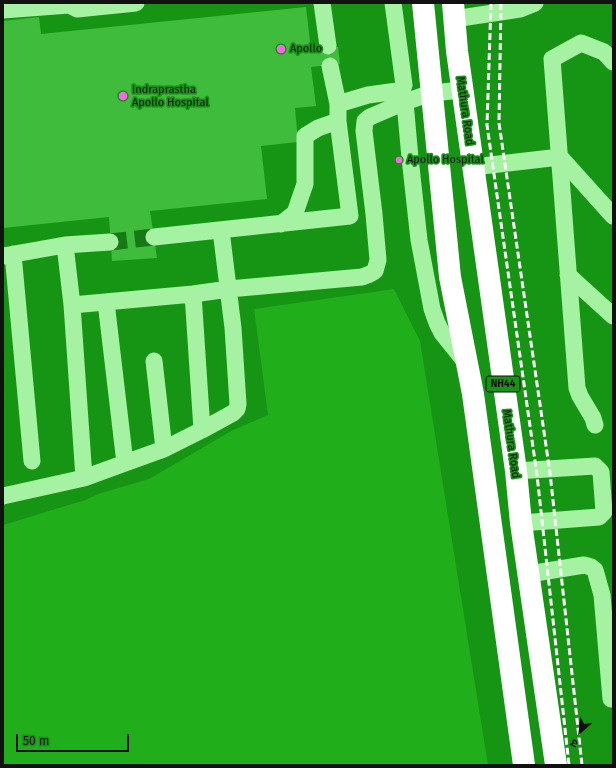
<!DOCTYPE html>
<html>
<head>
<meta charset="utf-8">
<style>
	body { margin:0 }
	#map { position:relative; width:616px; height:768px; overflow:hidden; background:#169413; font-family:"Fira Sans","Noto Sans Devanagari",sans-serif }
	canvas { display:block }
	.frame { position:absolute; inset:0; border:4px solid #111; pointer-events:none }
	.north { position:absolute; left:560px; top:712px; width:40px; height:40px; -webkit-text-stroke:3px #169413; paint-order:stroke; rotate:207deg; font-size:11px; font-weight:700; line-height:16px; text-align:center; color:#111 }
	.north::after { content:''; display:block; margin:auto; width:14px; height:18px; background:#111; clip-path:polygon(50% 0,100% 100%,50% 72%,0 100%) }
	.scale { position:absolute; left:16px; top:734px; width:113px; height:18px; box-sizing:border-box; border:2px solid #111; border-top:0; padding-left:5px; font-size:12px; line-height:14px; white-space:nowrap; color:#111; -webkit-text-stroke:3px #169413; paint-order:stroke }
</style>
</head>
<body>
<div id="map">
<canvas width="616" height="768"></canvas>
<div class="frame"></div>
<div class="north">उ</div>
<div class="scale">50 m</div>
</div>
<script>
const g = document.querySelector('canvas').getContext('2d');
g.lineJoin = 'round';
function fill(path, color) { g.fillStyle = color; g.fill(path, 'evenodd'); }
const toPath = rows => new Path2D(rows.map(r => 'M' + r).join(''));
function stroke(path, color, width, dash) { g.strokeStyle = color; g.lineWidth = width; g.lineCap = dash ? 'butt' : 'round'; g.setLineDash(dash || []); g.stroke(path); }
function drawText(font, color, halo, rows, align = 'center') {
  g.font = font + ' "Fira Sans",sans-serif'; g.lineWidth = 3.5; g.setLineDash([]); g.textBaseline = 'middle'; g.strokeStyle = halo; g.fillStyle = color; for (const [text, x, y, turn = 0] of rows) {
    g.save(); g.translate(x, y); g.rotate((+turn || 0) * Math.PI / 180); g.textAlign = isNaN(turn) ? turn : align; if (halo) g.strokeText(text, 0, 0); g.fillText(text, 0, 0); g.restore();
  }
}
const green = toPath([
	[394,289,420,341,488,765,3,765,3,525,85,500,101,493,149,479,231,431,268,415,254,309]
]);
const building = toPath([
	[306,7,311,50,338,47,340,64,311,67,316,106,295,108,298,142,261,146,267,199,150,211,157,258,112,261,109,217,3,228,3,21,39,17,41,34]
]);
const minorTunnel = toPath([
	[110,242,154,237]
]);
const minor = toPath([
	[322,3,328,46],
	[3,10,69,5,77,9,136,3],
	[454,19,520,9,535,3],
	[330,66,338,104],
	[405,102,410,158,419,240,432,309,437,323,442,333,466,363],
	[473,167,560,157,613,216],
	[281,224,295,213,305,184,305,136,318,128,338,121],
	[154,237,350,216,338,121,338,104,368,95,397,91,403,88,404,85,393,3],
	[110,242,65,245,72,305,193,294,229,289,362,277,370,274,375,271,378,260,374,214,364,131,365,121,370,117,405,102,431,93,462,90],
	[13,254,32,461],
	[3,256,65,245],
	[568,275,613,316],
	[193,294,202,430,233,413,237,409,238,404,233,328,221,230],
	[106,302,125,463,164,449],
	[72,305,84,478,125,463],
	[154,361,164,449,202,430],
	[595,425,593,418,580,396,577,388,552,59,581,43,604,52,613,62],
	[516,471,595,466,601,472,604,512,599,517,521,523],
	[3,496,84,478],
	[529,574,584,565,591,567,595,570,602,595,611,699]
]);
const highway = toPath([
	[423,3,450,277,473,394,524,765],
	[453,3,457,51,516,471,521,523,556,765]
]);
const rail = toPath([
	[491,3,487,125,537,475,569,765],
	[501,3,499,123,550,473,582,765]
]);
const markers = [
	[281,49,5,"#ff63eb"],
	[123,96,5,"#ff63eb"],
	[399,160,4,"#ff63eb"]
];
const shields = [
	[503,384,34]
];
const shieldNames = [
	["NH44",503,384]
];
const poiNames = [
	["Apollo",290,49],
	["Indraprastha",132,90],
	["Apollo Hospital",132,103],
	["Apollo Hospital",407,160]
];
const streetNames = [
	["Mathura Road",465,111,82],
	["Mathura Road",511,444,82]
];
fill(green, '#20ae1b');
fill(building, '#3fbc3c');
stroke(minorTunnel, '#157a13', 17, [17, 8]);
stroke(minor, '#a5f2a2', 17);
stroke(highway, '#fff', 22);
stroke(rail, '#fff', 3, [7, 3]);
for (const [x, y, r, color] of markers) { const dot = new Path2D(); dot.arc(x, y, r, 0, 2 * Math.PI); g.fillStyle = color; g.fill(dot); stroke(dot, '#169413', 1.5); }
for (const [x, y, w] of shields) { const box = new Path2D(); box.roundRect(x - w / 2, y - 8, w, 16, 3); g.fillStyle = '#169413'; g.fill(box); stroke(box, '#111', 1); }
drawText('bold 10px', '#111', null, shieldNames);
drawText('11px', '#111', '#169413', poiNames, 'left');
drawText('11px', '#111', '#169413', streetNames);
</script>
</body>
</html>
